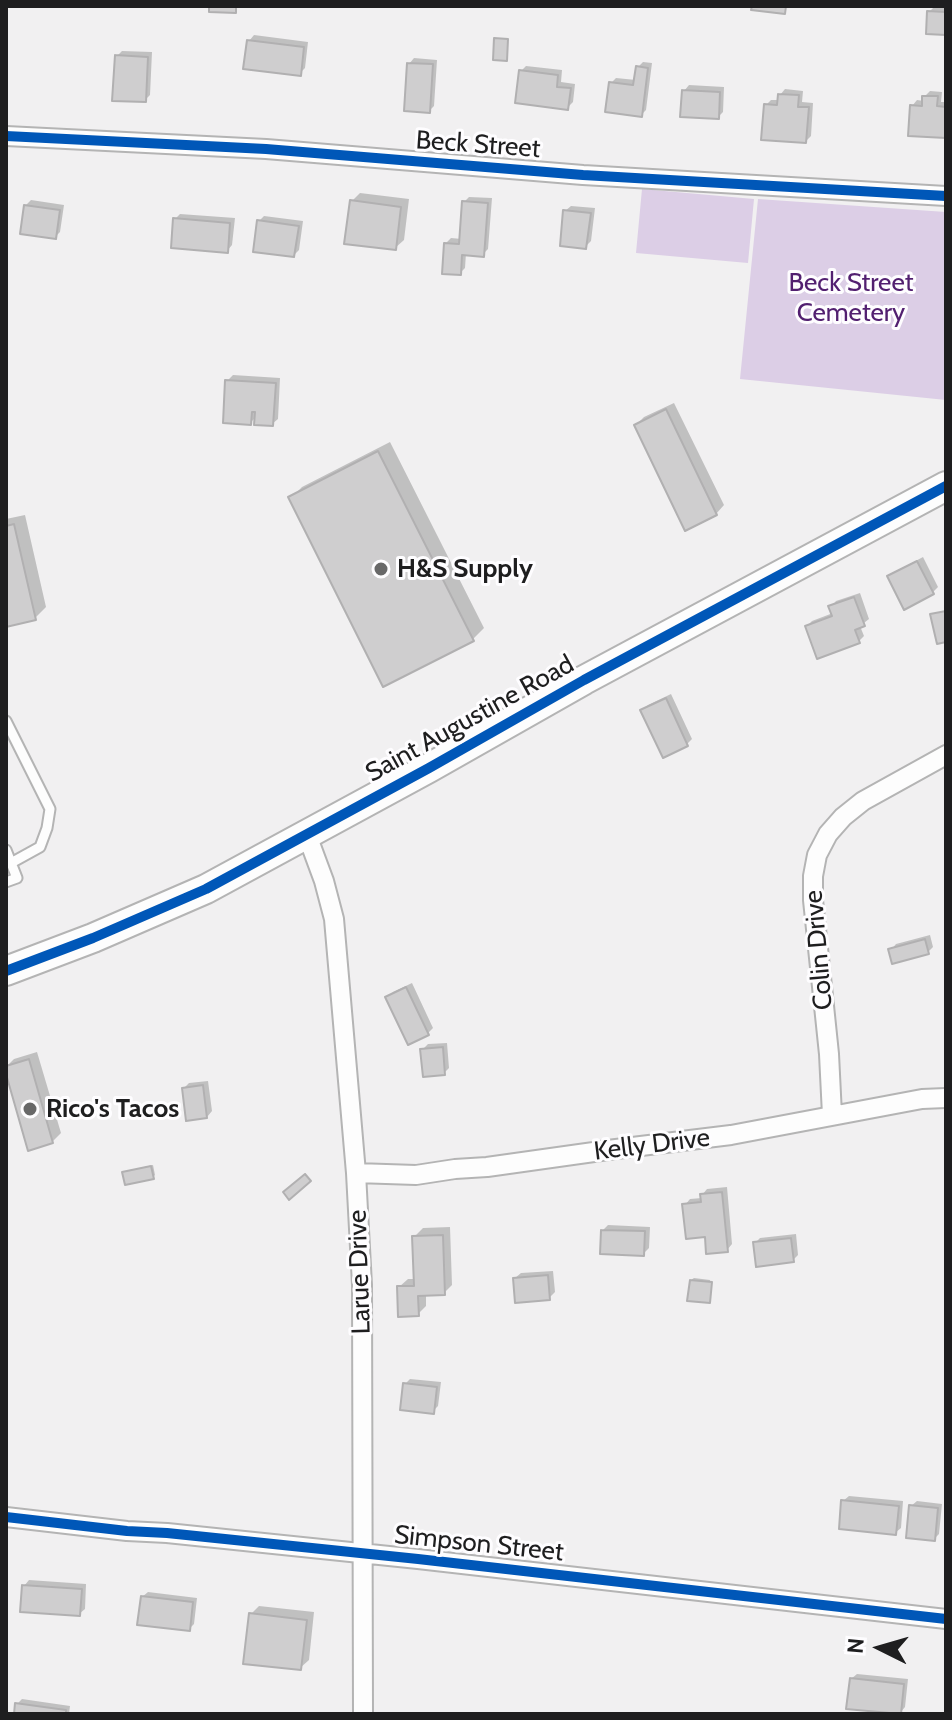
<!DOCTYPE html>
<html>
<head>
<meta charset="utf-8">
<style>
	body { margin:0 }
	#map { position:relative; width:952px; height:1720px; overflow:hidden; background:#f1f0f1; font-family:Cabin,sans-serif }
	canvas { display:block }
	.frame { position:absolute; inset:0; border:8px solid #1e1e1f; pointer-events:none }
	.north { position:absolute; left:840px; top:1608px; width:80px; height:80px; -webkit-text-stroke:6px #fefdff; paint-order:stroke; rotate:275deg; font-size:22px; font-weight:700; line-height:32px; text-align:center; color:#1e1e1f }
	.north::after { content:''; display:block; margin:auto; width:28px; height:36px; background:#1e1e1f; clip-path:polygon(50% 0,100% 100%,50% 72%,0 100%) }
</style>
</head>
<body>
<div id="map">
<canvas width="952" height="1720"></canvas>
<div class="frame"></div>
<div class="north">N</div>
</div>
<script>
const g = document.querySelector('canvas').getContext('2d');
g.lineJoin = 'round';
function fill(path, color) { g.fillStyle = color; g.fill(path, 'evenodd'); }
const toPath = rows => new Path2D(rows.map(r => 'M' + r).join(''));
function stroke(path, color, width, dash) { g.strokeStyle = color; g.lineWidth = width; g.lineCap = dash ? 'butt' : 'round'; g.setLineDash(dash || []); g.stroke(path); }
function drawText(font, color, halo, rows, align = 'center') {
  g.font = font + ' Cabin,sans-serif'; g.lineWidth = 6; g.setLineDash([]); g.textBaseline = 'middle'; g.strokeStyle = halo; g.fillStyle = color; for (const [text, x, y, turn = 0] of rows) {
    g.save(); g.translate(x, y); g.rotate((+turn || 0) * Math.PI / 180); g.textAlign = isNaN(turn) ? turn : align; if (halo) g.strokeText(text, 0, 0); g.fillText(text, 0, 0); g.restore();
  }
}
const green = toPath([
	[642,189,754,199,748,263,636,253],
	[758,199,946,212,946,400,740,379]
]);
const shadow = toPath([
	[934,7,946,7,946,33,929,12],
	[254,35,308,42,305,68,300,73,249,41],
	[122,51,152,52,150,95,145,100,117,56],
	[414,58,437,60,434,106,429,111,409,64],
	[643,62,652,63,646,110,641,115,611,83,616,78,636,80,638,67],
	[526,66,562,70,561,82,575,84,573,102,568,107,521,71],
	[689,85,724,87,723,112,718,117,684,91],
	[785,89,803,91,802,102,813,103,811,136,806,141,766,105,771,100,780,100,780,95],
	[930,91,942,92,941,102,946,102,946,136,912,106,917,100,924,101,924,97],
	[360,193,409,199,404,240,395,248,352,201],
	[469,197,492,198,488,249,483,254,466,253,465,268,460,273,446,243,451,238,462,239,464,202],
	[31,200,64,205,60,232,55,237,25,206],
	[571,206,595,208,591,241,586,246,565,211],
	[180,214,235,218,232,245,227,251,175,219],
	[264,216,303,221,299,250,294,255,259,221],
	[233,375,280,378,278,419,272,424,257,416,250,423,227,381],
	[674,403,724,505,716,514,636,425,644,417],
	[390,442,484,628,473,639,291,498,302,487],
	[25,515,46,607,35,618,6,625,6,519],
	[923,557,938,587,933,592,905,607,890,577,895,572],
	[860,593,869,619,860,626,864,636,859,641,807,626,812,621,833,613,831,607,836,601],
	[671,694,692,739,687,744,643,710,648,705],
	[930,935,933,947,928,952,891,950,896,944],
	[412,983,433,1028,428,1033,409,1042,388,998,393,992],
	[447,1043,449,1068,444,1073,422,1050,428,1044],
	[37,1052,61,1133,52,1142,6,1067,14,1059],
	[208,1081,212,1111,207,1117,184,1088,189,1083],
	[153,1165,155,1175,153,1177,124,1173,126,1171],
	[727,1187,732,1244,727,1250,706,1235,685,1205,690,1199,702,1198,702,1195,707,1189],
	[608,1225,650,1227,649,1248,643,1254,603,1230],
	[450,1227,452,1285,444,1293,426,1294,426,1306,418,1314,399,1287,408,1279,416,1279,414,1237,423,1228],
	[796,1234,798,1255,793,1260,755,1243,760,1238],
	[553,1271,555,1292,549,1298,515,1278,521,1273],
	[694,1278,710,1280,708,1301,691,1280],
	[410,1379,441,1382,438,1406,433,1411,405,1384],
	[849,1496,903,1501,901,1528,895,1533,843,1501],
	[917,1501,942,1504,939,1534,934,1539,911,1506],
	[29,1580,86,1584,85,1609,79,1614,24,1586],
	[148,1592,197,1598,194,1624,189,1629,142,1597],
	[259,1606,314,1612,309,1660,300,1668,251,1614],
	[857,1674,908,1679,905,1707,900,1713,851,1679],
	[22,1699,70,1706,69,1714,16,1714,17,1704]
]);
const building = toPath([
	[209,6,236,6,236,13,209,12,209,6],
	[752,6,786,6,785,14,751,10,752,6],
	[927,11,946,12,946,35,926,34,927,11],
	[494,38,508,39,507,61,493,60,494,38],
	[247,40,304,47,301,76,243,69,247,40],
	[115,55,148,57,146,102,112,101,115,55],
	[407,63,433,64,430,113,404,111,407,63],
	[636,66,648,68,642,117,605,112,609,82,633,85,636,66],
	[519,70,558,75,557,87,571,88,568,110,515,103,519,70],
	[682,90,720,92,719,119,680,117,682,90],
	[778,94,799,95,798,107,809,107,806,143,761,140,764,104,777,105,778,94],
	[922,96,938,96,937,106,946,107,946,138,908,136,910,105,922,106,922,96],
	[350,200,401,207,396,250,344,244,350,200],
	[462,201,488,203,484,257,462,255,461,275,442,274,444,243,459,244,462,201],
	[24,205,60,210,56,239,20,234,24,205],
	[563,210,591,213,586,249,560,246,563,210],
	[173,218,230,223,228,253,171,248,173,218],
	[257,220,299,226,294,257,253,252,257,220],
	[225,380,276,383,273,426,254,425,255,412,252,412,251,425,223,423,225,380],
	[666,409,717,515,685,531,634,425,666,409],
	[378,451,474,641,383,687,288,497,378,451],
	[14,524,36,620,6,627,6,526,14,524],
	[917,561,934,594,904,610,887,576,917,561],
	[854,597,865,626,855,630,860,643,817,659,805,626,832,616,828,606,854,597],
	[946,611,946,642,937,644,930,614,946,611],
	[666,698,688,746,663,758,640,710,666,698],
	[925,939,929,954,892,964,888,949,925,939],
	[406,987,429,1035,408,1045,385,997,406,987],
	[443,1047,445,1075,423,1077,420,1049,443,1047],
	[29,1059,53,1143,28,1151,6,1074,6,1066,29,1059],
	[203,1085,207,1118,186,1121,182,1088,203,1085],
	[151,1166,154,1179,125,1185,122,1172,151,1166],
	[305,1174,311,1181,289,1200,283,1192,305,1174],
	[722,1192,728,1252,706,1254,705,1237,686,1239,682,1204,701,1202,700,1194,722,1192],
	[601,1230,645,1231,644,1256,600,1254,601,1230],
	[443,1235,445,1295,418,1296,419,1316,398,1317,397,1286,414,1286,412,1236,443,1235],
	[791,1238,794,1262,756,1267,753,1242,791,1238],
	[548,1275,550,1300,515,1303,513,1278,548,1275],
	[690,1280,712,1282,710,1303,687,1301,690,1280],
	[403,1383,437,1387,434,1414,400,1410,403,1383],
	[841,1500,899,1506,896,1535,839,1529,841,1500],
	[909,1505,938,1508,935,1541,906,1538,909,1505],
	[22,1585,82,1589,80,1616,20,1612,22,1585],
	[141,1596,193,1602,190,1631,137,1625,141,1596],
	[249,1613,307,1620,301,1670,243,1664,249,1613],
	[850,1678,904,1684,901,1714,846,1709,850,1678],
	[15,1703,66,1710,66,1714,14,1714,15,1703]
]);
const service = toPath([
	[6,721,50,809,47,828,40,847,11,863],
	[6,850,17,878,6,882]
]);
const minor = toPath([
	[6,136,266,149,583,175,946,196],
	[307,835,324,881,334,919,356,1173,362,1285,363,1714],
	[832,1115,829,1054,813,900,813,876,817,855,828,834,843,817,863,801,946,755],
	[356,1173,416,1175,455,1169,487,1167,608,1150,731,1135,922,1099,946,1098],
	[6,1517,127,1531,167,1533,418,1559,946,1619]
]);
const primary = toPath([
	[6,971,93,938,206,889,429,768,584,680,946,486]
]);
const cycleway = toPath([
	[6,136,266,149,583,175,946,196],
	[6,971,93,938,206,889,429,768,584,680,946,486],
	[6,1517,127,1531,167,1533,418,1559,946,1619]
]);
const markers = [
	[381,569,8,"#686868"],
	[30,1109,8,"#686868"]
];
const streetNames = [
	["Beck Street",478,145,4],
	["Saint Augustine Road",470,719,-29],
	["Colin Drive",819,950,-95],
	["Kelly Drive",652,1145,-7],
	["Larue Drive",360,1272,-92],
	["Simpson Street",479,1544,6]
];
const parkNames = [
	["Beck Street",851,283],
	["Cemetery",851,313]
];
const poiNames = [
	["H&S Supply",397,569],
	["Rico's Tacos",46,1109]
];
fill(green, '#dccee6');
fill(shadow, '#0003');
fill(building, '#cfcecf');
stroke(building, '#b1b0b1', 2);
stroke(service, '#b4b4b4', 13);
stroke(minor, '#b4b4b4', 22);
stroke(primary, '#b4b4b4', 32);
stroke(service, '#fdfdfd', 9);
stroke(minor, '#fdfdfd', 18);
stroke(primary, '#fdfdfd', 28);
stroke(cycleway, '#0057b8', 10);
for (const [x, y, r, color] of markers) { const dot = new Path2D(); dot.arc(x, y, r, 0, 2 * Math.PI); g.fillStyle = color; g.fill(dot); stroke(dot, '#fefdff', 3); }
drawText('26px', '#1e1e1f', '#fefdff', streetNames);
drawText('26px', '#521f70', '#fefdff', parkNames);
drawText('bold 26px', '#1e1e1f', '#fefdff', poiNames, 'left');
</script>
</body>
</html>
